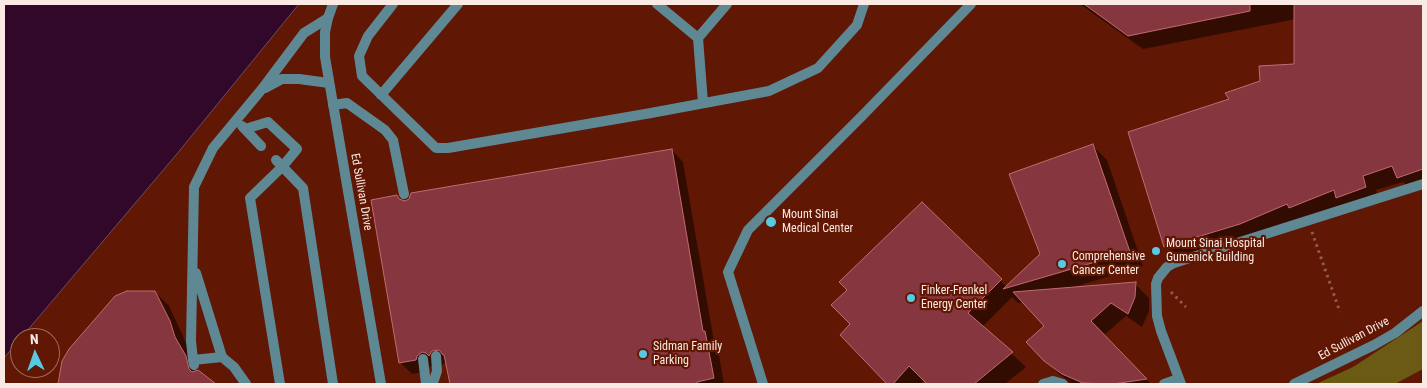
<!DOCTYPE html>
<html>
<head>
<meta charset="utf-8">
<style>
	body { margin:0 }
	#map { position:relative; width:1427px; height:388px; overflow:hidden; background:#601703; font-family:"Roboto Condensed",sans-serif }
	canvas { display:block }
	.frame { position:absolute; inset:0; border:5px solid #fbe9e3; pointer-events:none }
	.north { position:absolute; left:10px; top:328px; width:50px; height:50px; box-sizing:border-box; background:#601703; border:1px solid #9e6b5d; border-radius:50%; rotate:357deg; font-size:14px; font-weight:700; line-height:20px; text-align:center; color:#fbe9e3 }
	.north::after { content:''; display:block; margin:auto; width:18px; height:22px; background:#58c9e3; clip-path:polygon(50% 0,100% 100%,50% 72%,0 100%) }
</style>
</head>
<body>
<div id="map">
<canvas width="1427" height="388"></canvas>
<div class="frame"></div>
<div class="north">N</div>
</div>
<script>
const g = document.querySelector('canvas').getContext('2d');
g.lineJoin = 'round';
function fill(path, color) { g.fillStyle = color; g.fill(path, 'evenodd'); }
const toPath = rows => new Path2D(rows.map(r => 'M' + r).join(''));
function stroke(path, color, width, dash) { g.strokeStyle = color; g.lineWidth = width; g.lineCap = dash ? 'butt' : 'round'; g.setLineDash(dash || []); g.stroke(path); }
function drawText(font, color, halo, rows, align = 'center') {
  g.font = font + ' "Roboto Condensed",sans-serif'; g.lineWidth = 4.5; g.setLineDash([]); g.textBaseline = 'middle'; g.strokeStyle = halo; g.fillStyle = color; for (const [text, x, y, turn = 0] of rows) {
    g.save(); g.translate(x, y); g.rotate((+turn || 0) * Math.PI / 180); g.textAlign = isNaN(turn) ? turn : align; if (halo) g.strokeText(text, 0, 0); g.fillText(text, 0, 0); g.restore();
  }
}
const green = toPath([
	[1423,321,1423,369,1395,384,1316,384,1353,367]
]);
const water = toPath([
	[4,4,299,4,176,155,4,358,4,4]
]);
const shadow = toPath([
	[1080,4,1423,4,1423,188,1413,191,1403,182,1376,190,1380,202,1180,261,1166,246,1231,100,1295,65,1296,19,1143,49],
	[1093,146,1107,160,1143,266,1071,288,1135,284,1149,298,1149,311,1142,327,1126,316,1104,335,1151,384,1073,384,1059,374,1028,342,1046,326,1023,302,1018,303,1012,297,982,327,1026,367,1005,384,929,384,924,380,920,384,889,384,841,335,852,324,848,290,922,204,1007,287,1041,255],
	[672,150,683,162,714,342,717,344,724,384,451,384,447,361,441,366,434,364,428,368,428,371,412,374,400,362,397,197,405,202],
	[155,292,169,306,183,336,189,352,199,371,212,384,59,384,63,361]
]);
const building = toPath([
	[1084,4,1250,4,1250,11,1128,36,1084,4],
	[1294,4,1423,4,1423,169,1397,178,1392,166,1363,176,1366,187,1336,198,1334,190,1289,208,1287,204,1240,224,1164,247,1128,132,1229,99,1225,93,1260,81,1259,66,1294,64,1294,4],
	[1093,144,1130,252,1003,289,1040,254,1009,174,1093,144],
	[672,149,703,331,705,331,714,378,697,382,697,384,450,384,444,355,443,355,439,350,432,351,429,356,426,353,422,352,417,356,416,360,399,363,371,200,397,195,399,199,405,201,409,199,411,193,672,149],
	[922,202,1002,279,968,313,1013,352,974,384,927,384,909,366,893,384,887,384,840,335,850,324,831,305,847,290,839,282,922,202],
	[1136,282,1135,297,1128,314,1111,303,1091,321,1147,379,1113,384,1083,383,1062,374,1044,361,1026,342,1044,326,1013,292,1136,282],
	[127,291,155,291,170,321,175,337,186,356,189,369,192,372,198,370,216,384,58,384,62,361,69,349,115,296,127,291]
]);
const path = toPath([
	[1312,232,1340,312],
	[1171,292,1186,307]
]);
const lane = toPath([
	[393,4,368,36,359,56,362,76,436,148,448,148,651,113,769,91,818,68,857,25,864,4],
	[657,4,698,38,727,4],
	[698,38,703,103],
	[265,88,282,79,299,79,329,83],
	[381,95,458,4],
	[333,105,347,103,385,130,393,140,404,194],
	[242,126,261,146],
	[245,129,268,122,297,149,282,167,250,198,280,384],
	[276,160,303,188,333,384],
	[196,273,222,357],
	[423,359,426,384],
	[193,360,191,341,194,187,213,148,262,89,304,33,328,18],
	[194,365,193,360,222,357,234,367,246,384],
	[429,384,434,380,437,371,436,356],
	[763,384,728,272,748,230,861,117,971,4],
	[1043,384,1053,381,1063,384],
	[1164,384,1178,379],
	[1181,384,1161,331,1157,316,1156,284,1158,278,1167,267,1174,263,1423,184]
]);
const street = toPath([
	[333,4,328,18,325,32,325,57,381,384],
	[1294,384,1374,345,1395,333,1423,311]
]);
const markers = [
	[771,222,6,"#58c9e3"],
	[1156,251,5,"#58c9e3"],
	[1062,264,5,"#58c9e3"],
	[911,298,5,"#58c9e3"],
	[643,354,5,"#58c9e3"]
];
const streetNames = [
	["Ed Sullivan Drive",361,192,80],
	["Ed Sullivan Drive",1354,339,-28]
];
const poiNames = [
	["Mount Sinai",782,215],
	["Medical Center",782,229],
	["Mount Sinai Hospital",1166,244],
	["Gumenick Building",1166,258],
	["Comprehensive",1072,257],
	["Cancer Center",1072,271],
	["Finker-Frenkel",921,291],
	["Energy Center",921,305],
	["Sidman Family",653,347],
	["Parking",653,361]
];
fill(green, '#6b5a13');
fill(water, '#31072a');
stroke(water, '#6e4b62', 1);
fill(shadow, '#0007');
fill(building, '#85363f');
stroke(building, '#c16b72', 1);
stroke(path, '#935c4d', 3, [2.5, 4]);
stroke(lane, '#5e8893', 10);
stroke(street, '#5e8893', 10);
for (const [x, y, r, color] of markers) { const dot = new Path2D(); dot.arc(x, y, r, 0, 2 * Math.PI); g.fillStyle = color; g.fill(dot); stroke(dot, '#601703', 2); }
drawText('12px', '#fbe9e3', '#601703', streetNames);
drawText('12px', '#fbe9e3', '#601703', poiNames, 'left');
</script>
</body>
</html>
